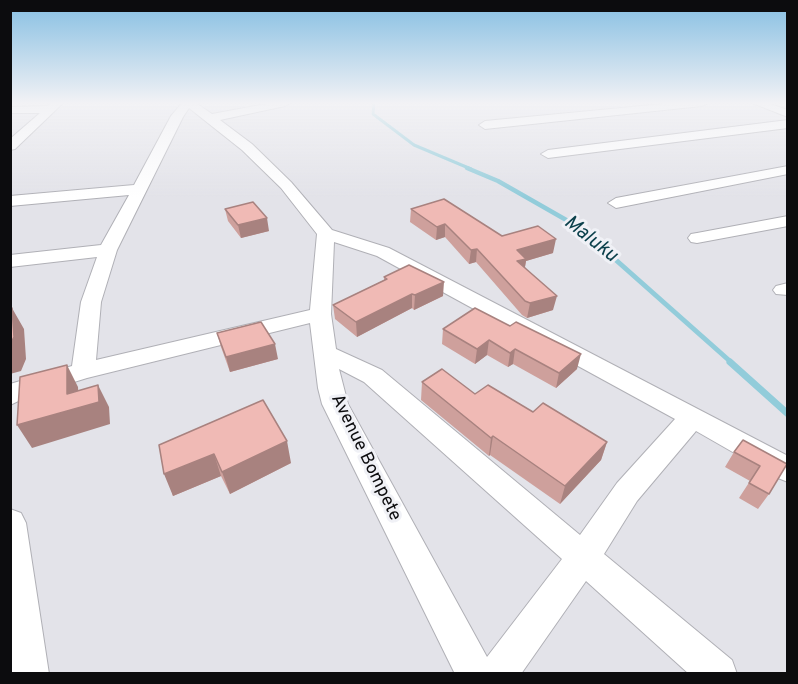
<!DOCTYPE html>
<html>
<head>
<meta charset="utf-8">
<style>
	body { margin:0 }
	#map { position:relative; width:798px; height:684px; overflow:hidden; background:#e3e3e9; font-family:Overpass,sans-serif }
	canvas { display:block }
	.frame { position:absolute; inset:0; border:12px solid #0c0c0e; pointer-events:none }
</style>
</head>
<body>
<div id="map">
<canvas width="798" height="684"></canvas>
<div class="frame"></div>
</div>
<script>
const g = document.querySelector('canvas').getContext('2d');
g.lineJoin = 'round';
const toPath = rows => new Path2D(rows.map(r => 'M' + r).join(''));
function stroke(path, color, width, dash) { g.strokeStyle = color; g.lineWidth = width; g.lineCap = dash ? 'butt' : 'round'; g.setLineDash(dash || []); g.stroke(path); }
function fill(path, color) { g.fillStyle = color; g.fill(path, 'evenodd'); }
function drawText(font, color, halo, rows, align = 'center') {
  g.font = font + ' Overpass,sans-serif'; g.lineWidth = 6; g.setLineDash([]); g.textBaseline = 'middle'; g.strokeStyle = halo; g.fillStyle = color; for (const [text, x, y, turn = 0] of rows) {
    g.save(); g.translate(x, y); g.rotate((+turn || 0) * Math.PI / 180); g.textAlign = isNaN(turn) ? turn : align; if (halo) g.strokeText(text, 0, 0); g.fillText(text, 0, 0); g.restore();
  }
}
const streamFar3 = toPath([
	[374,103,373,114,414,145,471,169]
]);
const streamFar2 = toPath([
	[467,168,498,181,582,229,610,254]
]);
const streamFar1 = toPath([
	[608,253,732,363]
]);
const stream = toPath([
	[730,362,788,414]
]);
const minor = toPath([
	[51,103,63,103,15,149,10,150,10,139,40,113,10,113,10,107,47,106,51,103],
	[182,103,196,103,212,114,271,103,290,103,285,106,220,120,252,144,291,182,332,230,389,248,788,456,788,482,778,478,696,431,637,501,604,554,732,660,737,674,689,674,586,581,521,674,455,674,322,404,318,388,310,323,87,378,29,396,10,405,10,384,72,366,81,302,97,257,10,267,10,255,101,245,129,195,10,206,10,196,134,185,171,116,182,103],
	[189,108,242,150,281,188,317,234,310,310,96,360,101,302,117,250,183,117,189,108],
	[334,242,377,256,675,419,617,483,580,535,382,370,336,349,331,314,334,242],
	[339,369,364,382,562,559,487,657,348,404,339,369],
	[673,103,708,103,702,106,485,129,479,125,485,121,673,103],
	[752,103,767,103,788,110,788,117,752,103],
	[788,120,788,128,548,158,541,154,548,150,788,120],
	[788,166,788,174,616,208,608,203,616,198,788,166],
	[788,216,788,226,697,243,691,242,688,238,691,234,697,233,788,216],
	[788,283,788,295,776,294,773,290,776,286,788,283],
	[10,509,21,513,26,523,49,674,11,674,10,509]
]);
const wall = toPath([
	[225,209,269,231,241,238,228,221],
	[411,209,502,236,553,253,526,261,525,267,553,310,527,318,522,315,476,262,469,264,445,237,436,240,410,222],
	[384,277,443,296,414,310,412,308,357,337,335,319,333,305,384,280],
	[475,308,577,369,556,388,513,364,508,367,487,355,475,364,442,344,443,329],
	[217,333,278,359,230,372,221,347],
	[422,382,475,394,533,412,607,442,601,460,560,504,490,455,489,456,421,400],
	[159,445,291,463,230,494,221,476,173,496],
	[734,452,787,464,769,494,758,509,739,498,750,481,725,467]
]);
const shadedWall = toPath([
	[267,218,269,231,241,238,238,225],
	[445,224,445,237,436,240,437,227],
	[556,239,553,253,526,261,524,272,515,274,517,250],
	[477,249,476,262,469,264,471,250],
	[444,282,443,296,414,310,415,295],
	[412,294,412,308,357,337,356,322],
	[557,296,553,310,527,318,530,303],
	[12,308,24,329,26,359,21,371,10,374],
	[489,340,487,355,475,364,477,349],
	[275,344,278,359,230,372,226,357],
	[515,349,513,364,508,367,510,353],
	[581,354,577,369,556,388,559,373],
	[67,365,78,387,79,408,98,385,109,407,110,424,32,448,17,425],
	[493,436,490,455,489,456,491,438],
	[287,441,291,463,230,494,222,472],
	[607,442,601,460,560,504,565,486],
	[214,454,221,476,173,496,164,474]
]);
const building = toPath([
	[444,199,502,236,538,226,556,239,517,250,526,259,517,261,557,296,530,303,525,301,477,249,471,250,445,224,437,227,411,209,444,199],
	[253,202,267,218,238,225,225,209,253,202],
	[409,265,444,282,415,295,412,294,356,322,333,305,387,279,384,277,409,265],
	[10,308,12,308,14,337,10,344,10,308],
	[475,308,510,326,516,322,581,354,559,373,515,349,510,353,489,340,477,349,443,329,475,308],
	[261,322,275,344,226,357,217,333,261,322],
	[67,365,67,394,98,385,99,402,17,425,20,377,67,365],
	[442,369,475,394,488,385,533,412,543,403,607,442,565,486,493,436,491,438,422,382,442,369],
	[263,400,287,441,222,472,214,454,164,474,159,445,263,400],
	[743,440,787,464,769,494,749,483,760,466,734,452,743,440]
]);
const streetNames = [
	["Avenue Bompete",365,458,64]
];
const waterNames = [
	["Maluku",590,240,38]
];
stroke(streamFar3, '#92ccda', 3);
stroke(streamFar2, '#92ccda', 4.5);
stroke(streamFar1, '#92ccda', 5);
stroke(stream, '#92ccda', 7);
stroke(minor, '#b0b0b6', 2);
fill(minor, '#fff');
fill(wall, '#cea09c');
fill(shadedWall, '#a8827f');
fill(building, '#f0bab5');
stroke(building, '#a8827f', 1.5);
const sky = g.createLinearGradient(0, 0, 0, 198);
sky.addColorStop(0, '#85bee2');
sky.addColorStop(0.52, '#f2f2f5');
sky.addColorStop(1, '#f2f2f500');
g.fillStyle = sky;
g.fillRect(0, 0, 798, 198);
drawText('18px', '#0c0c0e', '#f0f1f6', streetNames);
drawText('italic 20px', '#0c414c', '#f0f1f6', waterNames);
</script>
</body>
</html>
